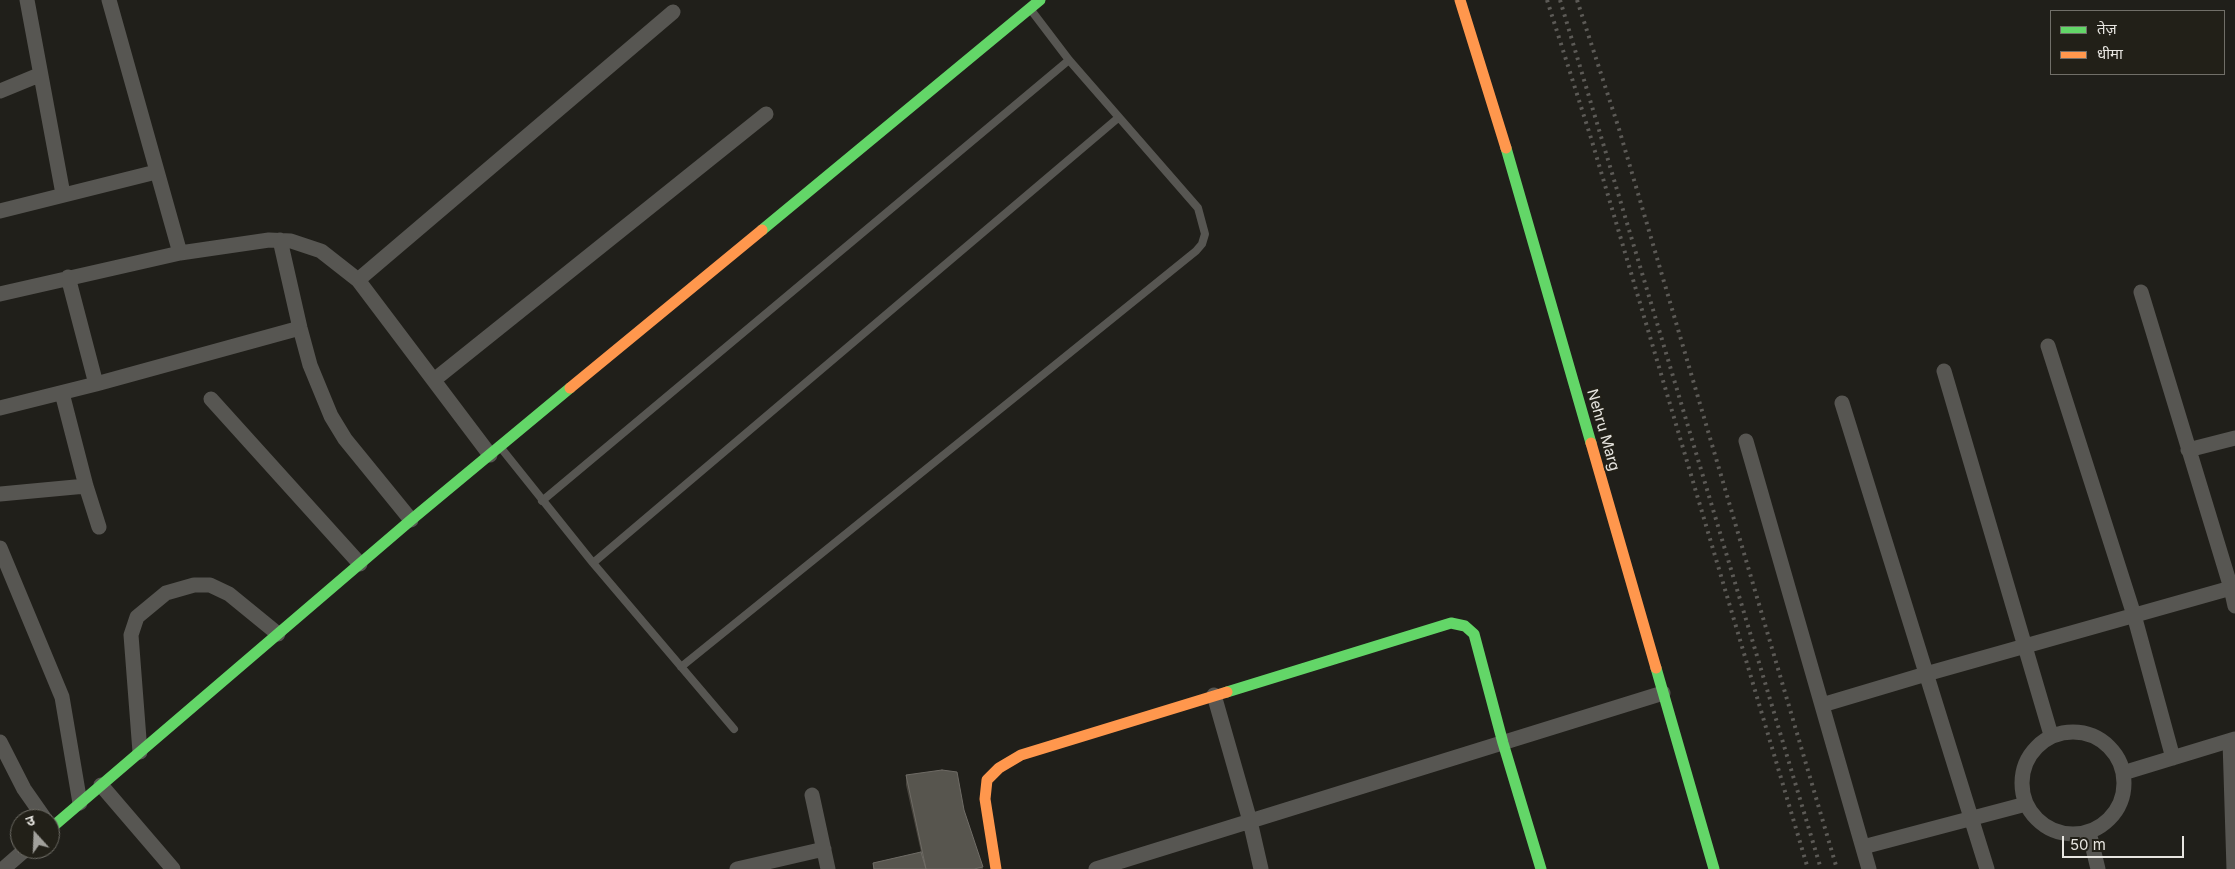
<!DOCTYPE html>
<html>
<head>
<meta charset="utf-8">
<style>
	body { margin:0 }
	#map { position:relative; width:2235px; height:869px; overflow:hidden; background:#201f1a; font-family:Inter,"Noto Sans Devanagari",sans-serif }
	canvas { display:block }
	.legend { position:absolute; left:2050px; top:10px; width:175px; height:65px; box-sizing:border-box; background:#222018; border:1px solid #716f68; margin:0; padding:6px 9px; list-style:none; font-size:15px; color:#e7e5e0 }
	.legend li { display:flex; align-items:center; gap:10px; height:25px }
	.legend b { width:25px; border:1px solid #716f68 }
	.north { position:absolute; left:10px; top:809px; width:50px; height:50px; box-sizing:border-box; background:#222018; border:1px solid #716f68; border-radius:50%; rotate:340deg; font-size:14px; font-weight:700; line-height:20px; text-align:center; color:#e7e5e0 }
	.north::after { content:''; display:block; margin:auto; width:18px; height:22px; background:#a1a09b; clip-path:polygon(50% 0,100% 100%,50% 72%,0 100%) }
	.scale { position:absolute; left:2062px; top:836px; width:122px; height:22px; box-sizing:border-box; border:2px solid #e7e5e0; border-top:0; padding-left:6px; font-size:15px; line-height:18px; white-space:nowrap; color:#e7e5e0; -webkit-text-stroke:4px #222018; paint-order:stroke }
</style>
</head>
<body>
<div id="map">
<canvas width="2235" height="869"></canvas>
<ul class="legend">
<li><b style="height:6px;background:#63d668"></b>तेज़</li>
<li><b style="height:6px;background:#ff974d"></b>धीमा</li>
</ul>
<div class="north">उ</div>
<div class="scale">50 m</div>
</div>
<script>
const g = document.querySelector('canvas').getContext('2d');
g.lineJoin = 'round';
const toPath = rows => new Path2D(rows.map(r => 'M' + r).join(''));
function stroke(path, color, width, dash) { g.strokeStyle = color; g.lineWidth = width; g.lineCap = dash ? 'butt' : 'round'; g.setLineDash(dash || []); g.stroke(path); }
function fill(path, color) { g.fillStyle = color; g.fill(path, 'evenodd'); }
function drawText(font, color, halo, rows, align = 'center') {
  g.font = font + ' Inter,sans-serif'; g.lineWidth = 4; g.setLineDash([]); g.textBaseline = 'middle'; g.strokeStyle = halo; g.fillStyle = color; for (const [text, x, y, turn = 0] of rows) {
    g.save(); g.translate(x, y); g.rotate((+turn || 0) * Math.PI / 180); g.textAlign = isNaN(turn) ? turn : align; if (halo) g.strokeText(text, 0, 0); g.fillText(text, 0, 0); g.restore();
  }
}
const lane = toPath([
	[501,448,593,563,734,729],
	[542,501,1069,60],
	[593,563,1118,118],
	[681,667,1196,251,1202,244,1205,234,1198,208,1069,60,1031,10]
]);
const street = toPath([
	[27,0,63,194],
	[109,0,180,253],
	[0,91,39,75],
	[0,211,156,172],
	[280,240,300,328,310,365,331,416,345,439,411,520],
	[68,277,96,384],
	[358,280,673,12],
	[2141,292,2231,588,2235,606],
	[0,294,180,253,269,240,291,241,321,251,358,280,490,455],
	[2048,346,2134,615,2173,758],
	[1944,371,2051,735],
	[434,380,766,114],
	[62,393,86,486,99,527],
	[211,399,360,564],
	[1842,403,1987,869],
	[0,408,96,384,300,328],
	[1746,441,1869,869],
	[2188,450,2235,438],
	[0,494,86,486],
	[0,548,62,697,80,803],
	[1214,695,1250,821,1261,869],
	[1822,705,1926,674,2231,588],
	'2022 783a51 51 0 1 1 102 0a51 51 0 1 1-102 0Z',
	[2230,741,2234,869],
	[0,742,24,789,45,819],
	[140,752,131,635,137,617,166,593,194,585,210,585,229,594,278,634],
	[2123,773,2235,739],
	[101,785,173,869],
	[812,795,828,869],
	[2089,832,2098,869],
	[1863,847,2026,804],
	[3,869,26,849],
	[737,869,824,849],
	[1096,869,1663,693]
]);
const fast = toPath([
	[1506,148,1591,443],
	[762,230,1040,0],
	[1656,668,1714,869],
	[1227,692,1451,623,1465,626,1474,634,1503,743,1541,869],
	[50,829,411,520,570,388]
]);
const slow = toPath([
	[1460,0,1506,148],
	[570,388,762,230],
	[1591,443,1656,668],
	[996,869,985,799,987,780,999,768,1021,755,1227,692]
]);
const rail = toPath([
	[1547,0,1591,138,1808,869],
	[1560,0,1821,869],
	[1577,0,1619,129,1837,869]
]);
const wall = toPath([
	[906,775,964,810,983,869,873,869,873,863,921,852,906,785]
]);
const building = toPath([
	[942,770,957,772,964,810,983,867,974,869,926,869,906,775,942,770],
	[921,852,926,869,874,869,873,863,921,852]
]);
const streetNames = [
	["Nehru Marg",1603,430,74]
];
stroke(lane, '#575652', 8);
stroke(street, '#575652', 15);
stroke(fast, '#63d668', 11);
stroke(slow, '#ff974d', 11);
stroke(rail, '#5c5a56', 4, [2.5, 5]);
fill(wall, '#46433c');
fill(building, '#57554e');
stroke(building, '#6e6b65', 1);
drawText('15px', '#e7e5e0', '#222018', streetNames);
</script>
</body>
</html>
